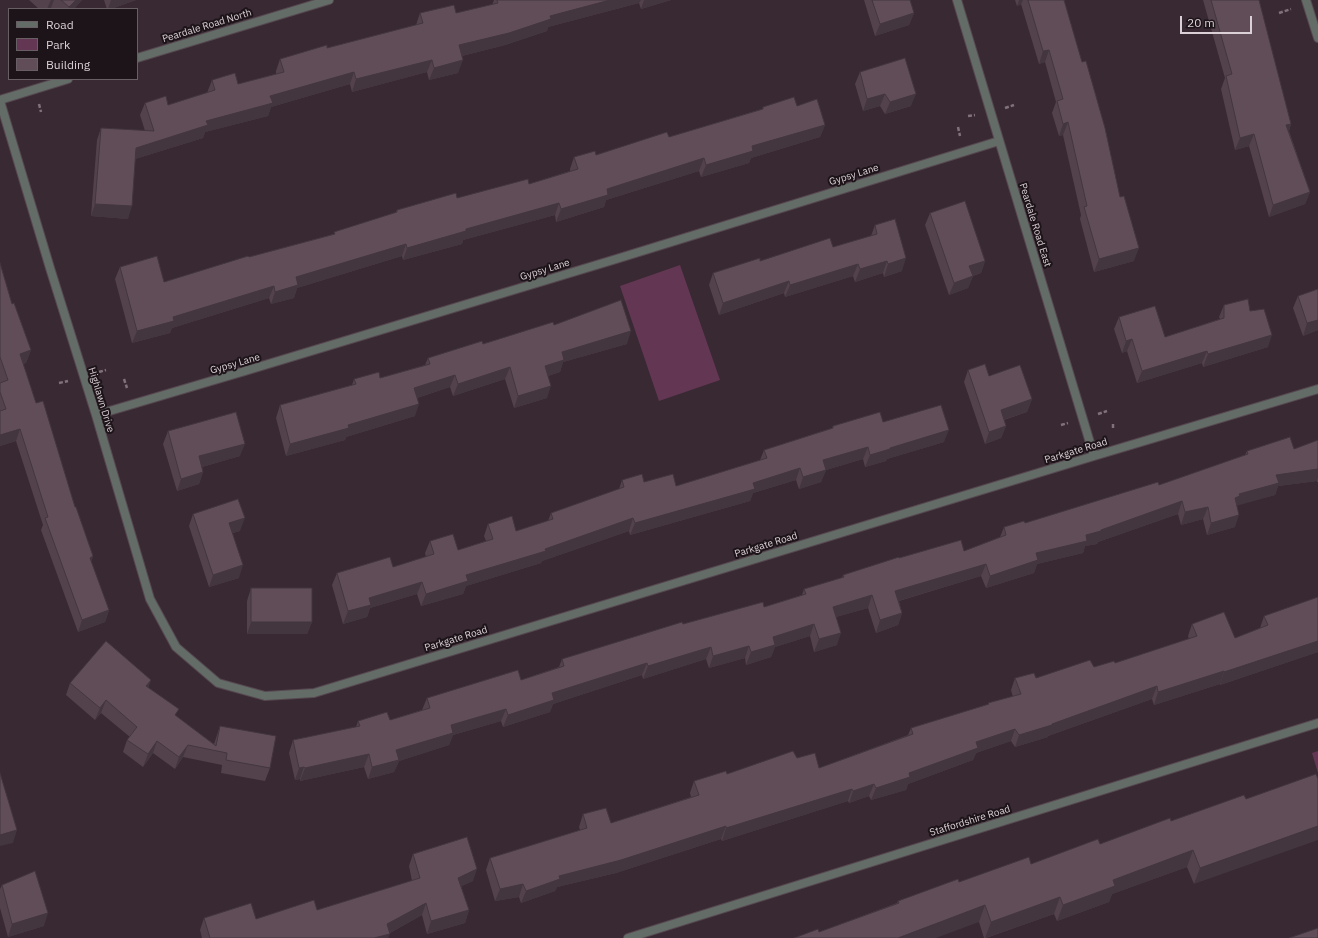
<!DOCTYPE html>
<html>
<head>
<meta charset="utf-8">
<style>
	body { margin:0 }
	#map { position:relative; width:1318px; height:938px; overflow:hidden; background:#392933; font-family:"IBM Plex Sans",sans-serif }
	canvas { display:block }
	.legend { position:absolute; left:8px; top:8px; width:130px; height:72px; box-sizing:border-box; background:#1c1419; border:1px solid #685f65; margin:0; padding:5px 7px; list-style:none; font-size:12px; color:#dbd0d6 }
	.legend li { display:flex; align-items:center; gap:8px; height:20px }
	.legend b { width:20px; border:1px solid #685f65 }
	.scale { position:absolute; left:1180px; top:16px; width:72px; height:18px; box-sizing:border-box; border:2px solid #dbd0d6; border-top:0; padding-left:5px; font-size:12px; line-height:14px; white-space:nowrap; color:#dbd0d6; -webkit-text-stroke:3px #1c1419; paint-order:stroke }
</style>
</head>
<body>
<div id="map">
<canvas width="1318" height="938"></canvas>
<ul class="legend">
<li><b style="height:5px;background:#636c66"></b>Road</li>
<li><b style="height:11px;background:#633753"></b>Park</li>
<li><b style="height:11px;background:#604d58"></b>Building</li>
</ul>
<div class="scale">20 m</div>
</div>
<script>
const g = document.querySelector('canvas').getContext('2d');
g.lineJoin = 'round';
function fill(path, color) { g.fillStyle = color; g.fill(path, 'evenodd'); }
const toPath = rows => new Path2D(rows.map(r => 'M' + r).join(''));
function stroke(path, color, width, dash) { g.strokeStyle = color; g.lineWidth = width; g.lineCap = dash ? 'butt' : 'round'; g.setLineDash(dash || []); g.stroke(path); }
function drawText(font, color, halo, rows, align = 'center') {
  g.font = font + ' "IBM Plex Sans",sans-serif'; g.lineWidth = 4; g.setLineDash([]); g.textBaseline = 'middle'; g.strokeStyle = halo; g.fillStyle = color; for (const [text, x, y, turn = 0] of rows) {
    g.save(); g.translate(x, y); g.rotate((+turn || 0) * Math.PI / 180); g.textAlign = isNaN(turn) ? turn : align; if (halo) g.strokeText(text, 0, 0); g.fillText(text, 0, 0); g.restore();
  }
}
const green = toPath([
	[680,265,720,380,659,401,620,286],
	[1318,751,1318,773,1312,753]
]);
const path = toPath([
	[1279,13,1291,9],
	[8,70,9,70],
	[39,104,41,112],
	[1005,108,1014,105],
	[968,116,975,115],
	[958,127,960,136],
	[99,372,106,370],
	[124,379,127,388],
	[59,383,68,381],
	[1098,414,1107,411],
	[1113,424,1113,430],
	[1061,425,1068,423]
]);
const street = toPath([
	[957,0,1094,456],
	[1306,0,1318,38],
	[137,58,329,0],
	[0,100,68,79],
	[0,101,50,268,96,415,150,599,176,647,218,683,265,696,314,693,1094,456,1318,389],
	[96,415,245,371,613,260,999,141],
	[628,938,1318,723]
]);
const wall = toPath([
	[29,0,82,0,74,9,53,9,51,8,50,9,39,9],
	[104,0,136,0,111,9,107,9],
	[494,0,671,0,641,9,639,3,548,27,547,31,505,45,462,56,458,73,429,80,427,72,352,92,350,84,271,107,268,116,205,132,203,138,135,159,128,219,91,216,97,140,101,128,145,131,140,115,145,103,168,105,207,93,212,80,238,84,276,74,276,71,280,59,327,48,416,25,420,13,456,13,492,5],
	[864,0,910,0,914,13,909,25,875,36],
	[1015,0,1064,0,1134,261,1094,272,1080,219,1081,215,1063,135,1059,136,1052,113,1056,102,1045,62,1039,64,1021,4,1017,6],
	[1203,0,1259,0,1291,124,1289,131,1310,192,1305,204,1269,217,1249,146,1235,150,1221,89,1225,78],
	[860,72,911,106,885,114,880,106,863,111,855,84],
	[797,106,825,125,820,137,751,158,749,163,701,177,699,171,606,200,604,207,556,222,555,215,463,240,462,244,403,260,402,256,297,288,294,298,271,304,269,298,172,328,170,333,132,343,115,279,120,267,164,282,249,257,334,234,334,232,395,213,397,210,529,184,570,171,570,169,574,157,596,155,669,137,762,109,763,107],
	[930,213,985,261,981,273,973,276,968,288,949,295,925,225],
	[875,225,902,271,884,277,883,273,855,282,853,276,785,297,784,293,719,315,709,285,713,273,760,261,833,247,871,236],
	[0,263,12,304,31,350,26,363,23,364,36,403,93,556,91,562,109,610,105,622,78,632,41,530,43,525,16,441,0,446],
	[1318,289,1318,330,1303,336,1293,308,1298,296],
	[1224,305,1250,311,1268,347,1203,367,1202,363,1137,383,1127,351,1122,353,1114,329,1119,317,1165,337,1220,319,1219,317],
	[554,325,627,344,563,362,560,372,548,376,547,398,514,408,505,379,453,396,450,387,417,398,415,416,346,437,345,440,286,456,276,418,280,405,352,385,354,379,380,378,425,365,428,358],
	[968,370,1032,399,1027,412,1004,420,1006,426,1001,438,985,444,964,382],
	[883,422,944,442,887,459,886,461,865,467,863,459,826,470,821,482,799,489,796,480,753,493,750,501,630,535,629,531,542,561,541,563,466,586,463,594,421,606,417,594,370,608,367,617,343,624,332,585,337,573,393,567,426,557,425,553,430,541,458,550,486,541,484,536,488,524,516,531,548,521,551,513,619,489,622,480,676,486,760,460,764,450,832,428,833,426],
	[168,431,240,456,202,467,203,472,199,484,177,491,163,444],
	[1318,440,1318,482,1317,482,1317,481,1278,486,1275,495,1237,505,1235,527,1207,535,1203,519,1181,525,1178,514,1098,542,1097,544,1085,546,1083,553,1037,564,1034,573,986,588,981,576,899,601,902,613,898,625,876,633,868,608,836,617,837,645,814,652,810,636,775,647,771,657,746,665,745,658,709,668,706,659,643,679,642,675,553,704,550,712,503,727,501,721,453,735,449,745,399,761,394,772,368,779,364,767,300,781,300,779,295,780,289,753,293,740,356,727,358,721,390,720,422,710,427,698,521,680,559,667,562,659,683,624,764,607,802,595,804,589,842,578,843,575,899,558,964,551,1000,537,1004,527,1025,523,1159,485,1245,455,1247,451,1294,449],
	[193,514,240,531,233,533,239,578,209,587,189,526],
	[251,588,312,622,307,634,247,634,247,601],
	[1318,597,1318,652,1220,685,1220,684,1154,705,1152,699,1048,736,1048,737,1015,747,1011,741,976,753,973,760,908,784,906,790,871,800,869,796,849,803,848,801,722,841,721,839,616,873,557,887,555,891,521,903,519,897,495,901,486,870,490,858,580,830,579,827,583,814,611,823,691,797,690,793,694,781,797,758,819,768,908,735,911,728,988,705,988,703,1013,697,1011,690,1015,678,1036,678,1094,667,1115,663,1189,639,1188,636,1192,624,1235,638,1260,628,1264,616],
	[151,680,148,687,176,716,214,744,220,726,270,768,265,781,221,773,222,765,183,757,175,769,153,753,143,767,123,752,127,740,130,737,101,713,95,720,66,695,70,683],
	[1244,795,1194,884,1187,867,1112,894,1109,902,1057,921,1054,914,986,938,984,938,979,922,819,932,897,903,898,901,959,882,1031,864,1100,844,1171,821],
	[413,854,473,881,461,886,469,910,465,923,427,934,422,915,390,933,388,938,202,938,200,930,204,918,256,919,317,910,412,881,409,866],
	[2,885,44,926,8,937,0,908,0,889]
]);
const shadedWall = toPath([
	[51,0,54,0,51,8,50,9,47,9,50,2],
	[76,0,82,0,74,9,68,9,69,7],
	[111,0,136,0,111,9,108,9],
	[610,0,641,0,639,3,548,27,547,31,505,45,454,58,459,45,550,16],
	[644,0,671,0,641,9],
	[1019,0,1023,0,1021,4,1017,6],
	[914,13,909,25,875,36,880,24],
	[1049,50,1045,62,1039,64,1043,51],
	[432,60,427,72,352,92,356,79],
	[463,60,458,73,429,80,434,68],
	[354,72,350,84,271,107,268,116,205,132,203,138,132,160,136,148,270,96],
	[885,94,880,106,863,111,867,99],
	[916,94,911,106,885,114,890,102],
	[1068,122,1063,135,1059,136,1063,124],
	[1291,124,1287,136,1286,125],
	[825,125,820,137,751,158,749,163,701,177,706,165,752,146],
	[1254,134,1249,146,1235,150,1240,138],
	[704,158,699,171,606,200,604,207,556,222,561,209,607,189],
	[1310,192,1305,204,1269,217,1273,205],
	[559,203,555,215,463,240,462,244,403,260,407,248,466,229],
	[95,204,132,206,128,219,91,216],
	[406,244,402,256,297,288,294,298,271,304,275,292,296,277],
	[1139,248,1134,261,1094,272,1099,259],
	[906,258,902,271,884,277,888,264],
	[887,261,883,273,855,282,860,269],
	[985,261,981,273,965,278,969,266],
	[858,264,853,276,785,297,790,285],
	[973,276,968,288,949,295,954,283],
	[789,281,784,293,719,315,723,303],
	[274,286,269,298,172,328,170,333,132,343,137,331,173,317],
	[1318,320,1318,330,1303,336,1307,323],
	[631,331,627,344,563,362,560,372,541,378,545,366,562,352],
	[1272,335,1268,347,1203,367,1208,354],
	[1132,339,1127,351,1122,353,1126,341],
	[31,350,26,363,16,366,20,354],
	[1207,351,1202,363,1137,383,1142,371],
	[510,367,505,379,453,396,458,384],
	[455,375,450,387,410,400,414,388],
	[551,386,547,398,514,408,518,396],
	[1032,399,1027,412,996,422,1001,410],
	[419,404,415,416,346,437,345,440,286,456,290,444,348,425],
	[1006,426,1001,438,985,444,989,432],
	[20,429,16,441,0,446,0,435],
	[949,430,944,442,887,459,886,461,865,467,870,455,890,448],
	[245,444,240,456,195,469,199,456],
	[868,447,863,459,826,470,821,482,799,489,803,477,823,460],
	[800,468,796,480,753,493,750,501,630,535,635,523,753,483],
	[1318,469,1318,477,1317,481,1278,486,1275,495,1236,506,1235,498,1239,494,1276,475],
	[203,472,199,484,177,491,181,479],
	[1182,501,1178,514,1098,542,1097,544,1085,546,1083,553,1037,564,1034,573,986,588,990,576,1036,553],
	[1208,507,1203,519,1181,525,1185,512],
	[1239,515,1235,527,1207,535,1211,523],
	[245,518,240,531,225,535,229,523],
	[633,518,629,531,542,561,541,563,466,586,463,594,421,606,426,594,466,575,545,549],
	[93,556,89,569,90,558],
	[986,564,981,576,891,603,895,591],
	[243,565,239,578,209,587,213,575],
	[422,582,417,594,370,608,367,617,343,624,348,611,369,598],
	[872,595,868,608,829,619,833,607],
	[109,610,105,622,78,632,82,620],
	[902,613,898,625,876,633,880,620],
	[251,622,312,622,307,634,247,634],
	[814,624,810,636,775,647,771,657,746,665,751,652,773,637],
	[841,633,837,645,814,652,819,639],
	[1318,641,1318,652,1220,685,1224,672],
	[749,646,745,658,709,668,713,656],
	[711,647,706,659,643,679,648,666],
	[647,663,642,675,553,704,550,712,503,727,508,715,552,693],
	[1224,671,1220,684,1154,705,1158,692],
	[151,680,147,692,146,686],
	[1157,686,1152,699,1048,736,1048,737,1015,747,1019,735],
	[106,700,101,713,95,720,100,708],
	[506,709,501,721,453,735,449,745,399,761,394,772,368,779,372,767,396,750,451,725],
	[1015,729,1011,741,976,753,973,760,908,784,906,790,871,800,876,788,976,742],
	[157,741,153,753,143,767,148,754],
	[188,745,183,757,175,769,179,757],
	[369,754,364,767,300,781,305,768],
	[304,767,300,779,295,780,299,768],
	[874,784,869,796,849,803,853,791],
	[852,789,848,801,722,841,726,828],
	[726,826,721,839,616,873,557,887,555,891,521,903,526,891,559,876],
	[1318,826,1318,840,1194,884,1200,868],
	[17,830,13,843,0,846,0,835],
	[1193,850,1187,867,1112,894,1109,902,1057,921,1063,905,1113,880],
	[477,869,473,881,454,890,458,878],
	[523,884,519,897,495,901,500,889],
	[1060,897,1054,914,985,938,991,922],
	[426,903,422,915,386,935,390,934,388,938,374,938,387,924],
	[985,905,979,922,936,938,898,938],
	[469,910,465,923,427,934,431,921],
	[48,913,44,926,8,937,12,924]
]);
const building = toPath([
	[61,0,76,0,69,7,61,0],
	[497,0,610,0,550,16,551,19,509,33,459,45,463,60,434,68,432,60,356,79,354,72,270,96,273,103,206,121,208,125,136,148,132,206,95,204,101,128,154,131,145,103,166,96,168,105,215,90,212,80,235,73,238,84,284,72,280,59,327,45,327,48,423,23,420,13,454,5,456,13,498,3,497,0],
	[872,0,910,0,914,13,880,24,872,0],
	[1028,0,1064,0,1082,62,1086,61,1105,128,1120,197,1124,196,1139,248,1099,259,1084,207,1087,206,1068,122,1063,124,1057,101,1063,99,1049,50,1043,51,1028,0],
	[1211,0,1259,0,1291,124,1286,125,1310,192,1273,205,1254,134,1240,138,1226,76,1232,74,1211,0],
	[905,58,916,94,890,102,885,94,867,99,860,72,905,58],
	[794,97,797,106,817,99,825,125,752,146,753,151,706,165,704,158,607,189,608,195,561,209,559,203,466,229,466,231,407,248,406,244,296,277,298,285,275,292,274,286,173,317,174,321,137,331,120,267,157,256,164,282,248,256,249,257,335,234,334,232,397,212,397,210,456,193,457,198,528,179,529,184,578,169,574,157,595,151,596,155,667,132,669,137,763,109,763,107,794,97],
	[965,201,985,261,969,266,973,276,954,283,930,213,965,201],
	[895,219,906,258,888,264,887,261,860,269,858,264,790,285,789,281,723,303,713,273,760,258,760,261,830,238,833,247,877,234,875,225,895,219],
	[0,263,12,304,14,303,31,350,20,354,36,403,43,401,75,507,76,507,93,556,90,558,109,610,82,620,45,518,48,517,20,429,0,435,0,411,6,409,0,392,0,383,8,380,0,357,0,263],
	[1318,289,1318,320,1307,323,1298,296,1318,289],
	[1248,299,1250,311,1264,309,1272,335,1208,354,1207,351,1142,371,1132,339,1126,341,1119,317,1155,306,1165,337,1224,318,1224,305,1248,299],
	[621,300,631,331,562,352,564,360,545,366,551,386,518,396,510,367,458,384,455,375,414,388,419,404,348,425,349,428,290,444,280,405,356,384,354,379,379,372,380,378,430,364,428,358,482,341,483,344,553,322,554,325,621,300],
	[985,364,989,376,1020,365,1032,399,1001,410,1006,426,989,432,968,370,985,364],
	[941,405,949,430,890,448,890,449,870,455,868,447,823,460,826,470,803,477,800,468,753,483,755,489,635,523,633,518,545,549,546,551,466,575,468,581,426,594,422,582,369,598,371,605,348,611,337,573,390,557,393,567,434,554,430,541,453,534,458,550,493,539,488,524,512,516,516,531,553,519,551,513,624,487,622,480,642,474,644,482,673,474,676,486,767,458,764,450,833,428,833,426,880,412,883,422,941,405],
	[236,412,245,444,199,456,203,472,181,479,168,431,236,412],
	[1290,437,1294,449,1318,440,1318,469,1276,475,1279,483,1239,494,1240,496,1235,498,1239,515,1211,523,1208,507,1185,512,1182,501,1101,530,1101,531,1086,535,1087,541,1036,553,1038,560,990,576,986,564,895,591,902,613,880,620,872,595,833,607,841,633,819,639,814,624,773,637,775,645,751,652,749,646,713,656,711,647,648,666,647,663,552,693,554,700,508,715,506,709,451,725,453,733,396,750,399,760,372,767,369,754,305,768,304,767,299,768,293,740,360,726,358,721,387,712,390,720,430,708,427,698,518,670,521,680,564,666,562,659,682,622,683,624,763,602,764,607,806,594,804,589,844,577,843,575,899,557,899,558,961,540,964,551,1006,535,1004,527,1024,521,1025,523,1158,482,1159,485,1248,454,1247,451,1290,437],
	[238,499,245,518,229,523,243,565,213,575,193,514,238,499],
	[251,588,312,588,312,622,251,622,251,588],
	[1318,597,1318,641,1224,672,1224,671,1158,692,1157,686,1052,724,1052,725,1019,735,1015,729,976,742,978,748,909,773,910,777,876,788,874,784,853,791,852,789,726,828,726,826,621,860,559,876,560,879,526,891,523,884,500,889,490,858,587,828,583,814,606,808,611,823,699,795,694,781,726,771,727,774,793,751,797,758,815,753,819,768,913,734,911,728,989,704,988,703,1021,694,1015,678,1034,673,1036,678,1090,660,1094,667,1114,661,1115,663,1197,636,1192,624,1224,612,1235,638,1268,625,1264,616,1318,597],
	[106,641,151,680,146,686,179,709,175,715,216,746,220,726,276,736,270,768,226,760,227,753,188,745,179,757,157,741,148,754,127,740,137,727,106,700,100,708,70,683,106,641],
	[0,773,17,830,0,835,0,773],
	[1316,774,1318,779,1318,826,1200,868,1193,850,1113,880,1115,886,1063,905,1060,897,991,922,985,905,898,938,794,938,818,929,819,932,899,903,898,901,958,879,959,882,1029,857,1031,864,1098,839,1100,844,1170,818,1171,821,1244,795,1246,799,1316,774],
	[467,837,477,869,458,878,469,910,431,921,426,903,387,924,390,934,374,938,210,938,204,918,251,903,256,919,314,900,317,910,420,878,413,854,467,837],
	[35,871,48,913,12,924,2,885,35,871],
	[1318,928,1318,938,1289,938,1318,928]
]);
const streetNames = [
	["Peardale Road North",207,26,-17],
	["Gypsy Lane",854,175,-17],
	["Peardale Road East",1035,225,73],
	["Gypsy Lane",545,270,-17],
	["Gypsy Lane",235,364,-16],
	["Highlawn Drive",101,400,73],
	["Parkgate Road",1076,451,-17],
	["Parkgate Road",766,545,-17],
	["Parkgate Road",456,639,-17],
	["Staffordshire Road",970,821,-17]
];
fill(green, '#633753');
stroke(street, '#564750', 10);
stroke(path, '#80727a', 2.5, [4, 2]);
stroke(street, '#636c66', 8);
fill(wall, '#53424c');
fill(shadedWall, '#43363e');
fill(building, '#604d58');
stroke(building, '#43363e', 1);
drawText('10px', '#dbd0d6', '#1c1419', streetNames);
</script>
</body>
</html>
